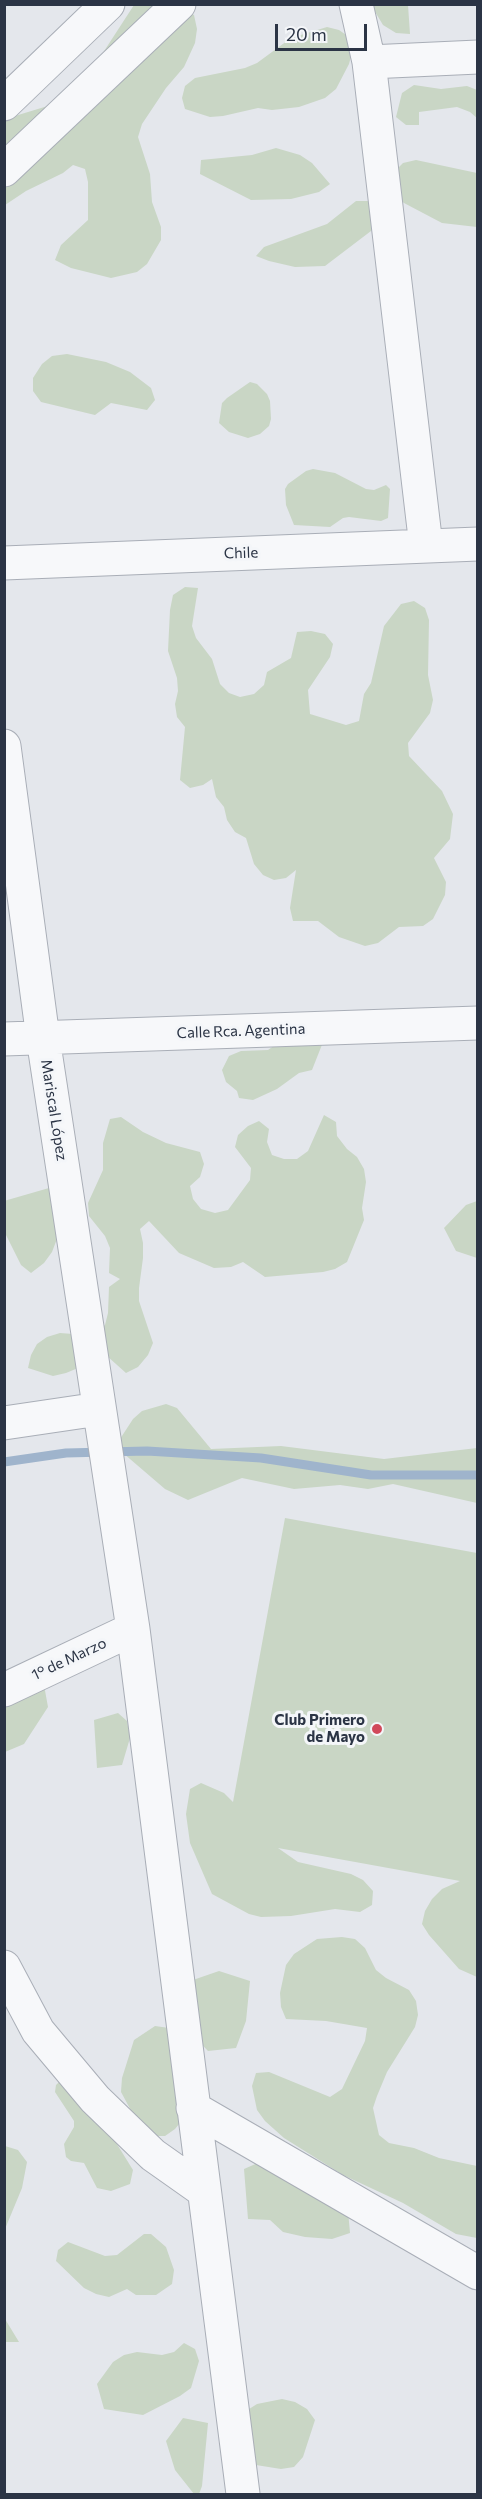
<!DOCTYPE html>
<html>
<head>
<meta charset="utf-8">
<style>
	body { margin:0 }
	#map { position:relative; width:482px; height:2499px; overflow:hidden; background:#e4e7ec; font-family:Commissioner,sans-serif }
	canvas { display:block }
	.frame { position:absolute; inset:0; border:6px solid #2b3445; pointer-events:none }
	.scale { position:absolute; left:275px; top:24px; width:92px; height:27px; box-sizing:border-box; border:3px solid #2b3445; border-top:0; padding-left:8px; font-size:18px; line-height:21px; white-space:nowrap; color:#2b3445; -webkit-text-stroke:4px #f4f6f9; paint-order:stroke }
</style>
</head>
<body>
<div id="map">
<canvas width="482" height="2499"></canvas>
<div class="frame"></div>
<div class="scale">20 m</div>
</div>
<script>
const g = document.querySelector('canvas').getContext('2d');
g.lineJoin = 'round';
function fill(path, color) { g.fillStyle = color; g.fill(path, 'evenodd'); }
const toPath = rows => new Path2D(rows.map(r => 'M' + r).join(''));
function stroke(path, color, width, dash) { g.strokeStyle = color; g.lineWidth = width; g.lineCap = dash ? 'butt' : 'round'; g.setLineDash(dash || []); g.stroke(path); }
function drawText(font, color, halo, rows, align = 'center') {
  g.font = font + ' Commissioner,sans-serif'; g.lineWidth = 6; g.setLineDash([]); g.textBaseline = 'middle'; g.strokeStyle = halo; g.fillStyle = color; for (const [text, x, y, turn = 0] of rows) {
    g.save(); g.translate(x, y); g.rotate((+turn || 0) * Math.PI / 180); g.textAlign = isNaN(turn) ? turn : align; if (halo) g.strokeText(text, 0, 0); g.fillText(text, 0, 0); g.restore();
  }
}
const green = toPath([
	[134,5,168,5,184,9,194,15,197,29,195,43,184,67,166,88,142,124,138,137,150,174,152,202,161,227,161,240,147,264,137,272,111,278,71,268,55,260,61,245,88,220,88,182,85,169,73,165,63,173,26,191,5,205,5,119,51,105,97,62],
	[371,5,408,5,410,34,396,33,383,25],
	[327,27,339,30,349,37,352,52,349,64,336,89,325,98,299,107,272,110,258,108,223,116,210,117,185,109,182,98,185,86,195,78,245,68,257,63,291,38],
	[414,85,441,89,467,86,477,90,477,118,470,112,457,107,419,112,419,125,406,125,396,117,402,93],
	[276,148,300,155,312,163,330,184,319,192,291,199,251,200,200,174,201,160,252,155],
	[416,160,477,173,477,227,442,223,404,203,395,196,394,172,403,163],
	[356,201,369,201,379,220,371,231,325,266,295,267,269,261,256,256,264,247,327,224],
	[67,354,106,362,130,372,151,388,155,400,147,410,111,403,95,415,41,402,33,391,33,378,42,364,52,356],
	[250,382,257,384,267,394,270,401,271,419,269,426,260,434,248,438,229,432,219,423,222,403,227,398],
	[313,469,335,473,366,489,374,490,386,485,390,489,388,518,381,521,349,517,343,518,330,527,294,525,286,505,285,489,288,484,306,471],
	[185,587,198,588,192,626,196,638,212,659,220,684,229,693,240,697,254,694,264,685,267,672,291,658,297,632,311,631,325,634,333,644,330,657,308,690,310,714,346,725,359,721,364,694,371,683,384,626,401,604,414,601,425,608,429,620,428,675,433,700,430,713,408,743,409,756,442,791,453,814,450,839,434,858,446,882,445,895,433,919,423,926,399,927,378,943,365,946,339,937,318,921,293,921,290,908,296,870,286,878,274,880,263,875,254,864,246,838,235,832,227,820,224,807,216,797,212,779,203,785,190,788,180,780,185,727,177,717,175,704,178,691,177,678,168,651,170,610,173,595],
	[301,1027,327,1032,312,1070,299,1073,277,1089,253,1100,239,1098,237,1091,226,1082,222,1070,229,1056,241,1051,268,1050],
	[324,1115,336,1122,337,1136,347,1149,357,1157,364,1169,366,1182,362,1208,364,1220,347,1262,335,1269,323,1272,265,1277,243,1262,231,1267,214,1268,179,1253,149,1221,140,1229,143,1243,143,1258,139,1288,139,1301,153,1343,148,1355,138,1367,126,1373,107,1356,66,1373,53,1376,28,1368,31,1355,37,1344,47,1337,60,1333,73,1334,84,1341,105,1325,108,1313,109,1287,120,1279,109,1273,110,1248,105,1236,89,1216,88,1203,103,1170,103,1143,110,1119,121,1117,143,1132,166,1143,200,1152,204,1164,200,1177,190,1186,193,1199,201,1209,215,1213,228,1210,250,1180,251,1168,235,1147,238,1135,248,1126,259,1121,269,1129,267,1142,272,1155,284,1159,297,1159,308,1151],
	[49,1188,60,1192,66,1215,52,1252,44,1263,31,1273,21,1265,5,1233,4,1201],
	[477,1201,477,1258,456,1251,444,1228,466,1205],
	[166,1404,177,1408,211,1449,281,1446,384,1459,477,1448,477,1503,393,1484,368,1489,340,1485,294,1489,242,1478,188,1500,165,1489,123,1453,120,1439,133,1419,142,1411],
	[285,1518,477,1553,477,1977,459,1969,429,1935,422,1924,425,1911,432,1899,442,1889,460,1881,278,1848,298,1862,351,1874,363,1880,373,1891,372,1905,360,1912,335,1909,291,1916,261,1917,249,1914,212,1894,190,1843,186,1814,190,1789,201,1783,224,1793,233,1802],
	[44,1685,48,1707,24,1744,5,1752,5,1700],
	[118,1713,127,1721,130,1738,122,1765,97,1768,94,1720],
	[342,1937,355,1939,365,1948,376,1970,386,1978,409,1990,416,2001,418,2015,415,2027,387,2072,377,2096,373,2108,379,2135,389,2143,414,2148,439,2158,477,2166,477,2238,456,2234,403,2203,343,2175,284,2138,265,2121,257,2110,252,2086,256,2073,269,2072,330,2097,342,2089,365,2041,367,2028,326,2021,286,2019,281,2007,280,1993,286,1965,294,1954,317,1939],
	[219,1971,250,1981,246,2021,236,2048,208,2051,171,2012,193,1980],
	[155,2026,169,2028,184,2118,175,2129,165,2136,151,2136,141,2129,121,2092,122,2078,134,2040],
	[61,2080,115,2141,133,2170,130,2184,111,2191,97,2188,84,2163,71,2161,66,2157,64,2144,74,2127,74,2121,55,2092,56,2085],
	[5,2146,18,2150,27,2162,22,2188,5,2229],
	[260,2162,348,2211,350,2233,332,2239,305,2237,283,2232,270,2220,248,2219,244,2169],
	[144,2234,151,2234,166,2247,174,2270,172,2284,156,2295,136,2295,127,2289,109,2297,96,2294,84,2288,56,2261,58,2250,68,2242,105,2256,117,2255],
	[5,2319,19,2342,5,2342],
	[184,2343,195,2349,199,2361,191,2388,180,2396,143,2415,104,2409,97,2384,113,2362,124,2355,137,2352,162,2355,174,2352],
	[282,2399,295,2402,307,2409,315,2420,303,2457,294,2467,281,2469,256,2465,237,2435,246,2411,257,2404],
	[183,2418,208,2423,202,2486,199,2494,194,2494,175,2470,166,2441]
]);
const stream = toPath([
	[4,1462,66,1453,147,1451,261,1458,371,1475,478,1475]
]);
const minor = toPath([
	[356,4,369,62,426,546],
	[369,62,478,57],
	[4,104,108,4],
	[4,170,179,4],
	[4,563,478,544],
	[4,746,43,1038,133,1629,243,2494],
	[4,1039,478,1023],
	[4,1423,99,1409],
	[4,1690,133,1629],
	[4,1967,38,2031,95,2099,153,2155,204,2191],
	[193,2108,478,2273]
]);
const markers = [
	[377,1729,6,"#d1495b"]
];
const streetNames = [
	["Chile",241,553,-2],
	["Calle Rca. Agentina",241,1031,-2],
	["Mariscal López",54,1110,81],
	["1° de Marzo",69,1659,-25]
];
const poiNames = [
	["Club Primero",365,1720],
	["de Mayo",365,1737]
];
fill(green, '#c9d6c5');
stroke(stream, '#9fb4cc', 9);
stroke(minor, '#a9aeb7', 35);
stroke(minor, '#f7f8fa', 33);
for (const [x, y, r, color] of markers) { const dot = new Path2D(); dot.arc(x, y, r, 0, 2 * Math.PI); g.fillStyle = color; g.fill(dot); stroke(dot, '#f4f6f9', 2); }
drawText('15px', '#2b3445', '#f4f6f9', streetNames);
drawText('bold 15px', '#2b3445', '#f4f6f9', poiNames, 'right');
</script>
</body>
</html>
